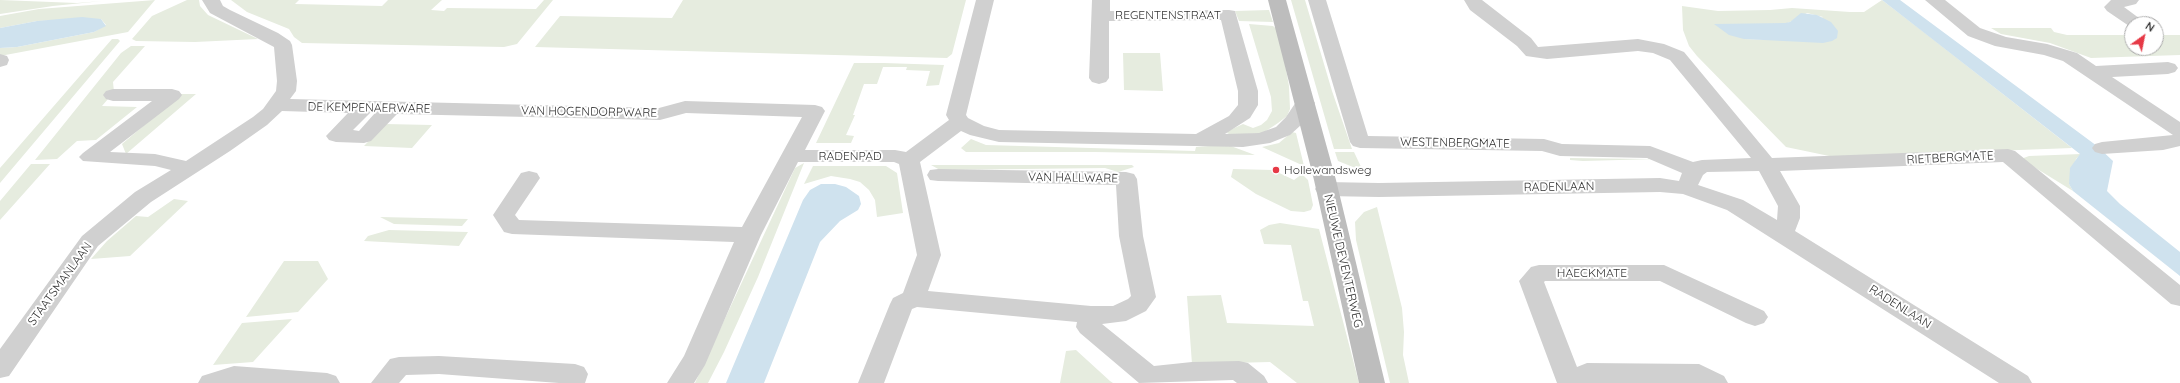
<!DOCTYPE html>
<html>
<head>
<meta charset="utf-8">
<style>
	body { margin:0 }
	#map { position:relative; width:2180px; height:383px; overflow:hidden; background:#fff; font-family:Quicksand,sans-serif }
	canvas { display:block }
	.north { position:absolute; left:2124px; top:16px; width:40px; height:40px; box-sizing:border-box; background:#fff; border:1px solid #adadad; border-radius:50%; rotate:33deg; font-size:11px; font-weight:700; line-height:16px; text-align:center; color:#333 }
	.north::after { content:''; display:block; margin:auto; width:14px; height:18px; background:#e63946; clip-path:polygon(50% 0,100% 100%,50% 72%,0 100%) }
</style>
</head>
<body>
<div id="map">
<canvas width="2180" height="383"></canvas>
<div class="north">N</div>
</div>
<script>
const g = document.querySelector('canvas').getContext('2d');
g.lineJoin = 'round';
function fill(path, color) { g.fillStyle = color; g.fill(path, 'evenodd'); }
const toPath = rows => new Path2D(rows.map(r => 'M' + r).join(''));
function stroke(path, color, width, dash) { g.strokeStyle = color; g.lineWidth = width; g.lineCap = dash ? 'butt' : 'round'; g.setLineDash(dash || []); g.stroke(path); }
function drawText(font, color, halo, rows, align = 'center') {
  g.font = font + ' Quicksand,sans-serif'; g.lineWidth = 4; g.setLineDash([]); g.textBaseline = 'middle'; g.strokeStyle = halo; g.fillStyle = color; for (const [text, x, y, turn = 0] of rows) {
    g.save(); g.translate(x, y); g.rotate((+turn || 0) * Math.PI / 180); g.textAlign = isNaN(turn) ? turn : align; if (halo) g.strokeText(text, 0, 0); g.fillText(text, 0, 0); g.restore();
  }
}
const green = toPath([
	[0,0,77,3,102,1,53,6,0,14],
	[155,0,128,32,0,56,0,48,17,47,94,32,106,25,101,19,95,19,37,21,0,28,0,16,39,9],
	[187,0,199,0,200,6,208,15,258,39,195,42,136,41,132,39,152,16],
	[231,0,299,0,295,4,382,6,388,0,442,0,431,10,444,11,447,8,536,9,544,0,553,0,517,44,504,47,302,43,294,37,289,29,247,12],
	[683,0,966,0,952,54,947,58,535,47,560,16,672,18],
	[1291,0,1305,0,1332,91,1352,149,1334,149],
	[1882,0,1921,30,2072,148,1834,157,1786,147,1697,56,1689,46,1683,30,1682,6,1718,11,1770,10,1792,8,1850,12,1864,12],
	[1807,13,1823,17,1777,40,1744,39,1790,22],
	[1269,10,1273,22,1239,21,1235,11],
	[1249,24,1273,26,1279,31,1289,86,1290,109,1287,116,1278,123,1263,133,1231,135,1227,133,1228,131,1243,124,1253,128,1261,125,1267,120,1272,111,1271,97],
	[1991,28,2051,28,2054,32,2067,35,2132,35,2132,48,2156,48,2156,35,2180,35,2180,55,2091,58,2050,43,2001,34],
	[112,39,118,39,120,41,0,183,0,168],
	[131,46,145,46,113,82,114,92,102,106,137,107,96,140,77,141,57,159,35,160,121,53],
	[1123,53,1160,53,1163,91,1124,90],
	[854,63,884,63,944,65,939,85,926,86,930,71,906,70,907,67,883,67,877,84,864,84,853,115,855,115,846,135,854,136,851,143,816,143],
	[181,94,196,94,126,154,122,144],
	[385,124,432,125,412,148,364,146],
	[1292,132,1296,133,1304,166,1262,147,1279,143],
	[971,139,986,145,1195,151,1196,147,1209,146,1215,143,1228,145,1255,155,1095,152,966,152,961,148],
	[1335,152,1354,152,1363,171,1338,161],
	[2081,154,2076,159,2069,184,2073,191,2021,159,2029,156],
	[1649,156,1656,159,1583,161,1570,160,1570,158,1648,159],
	[804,163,758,277,724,352,708,383,695,383,795,168],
	[31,164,50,164,0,220,0,201],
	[931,165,1132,165,1134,167,1118,172,1105,168,940,170],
	[813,166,886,166,897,173,903,213,877,217,875,200,869,190,860,182,850,179,831,176,804,184],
	[1233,169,1273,170,1294,180,1302,174,1308,180,1313,205,1311,210,1304,212,1291,211,1256,194,1231,177],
	[174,199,188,201,130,256,91,259,107,241,136,216,148,217],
	[1377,207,1402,308,1404,332,1403,355,1409,383,1390,383,1356,240,1355,222,1364,212],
	[380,217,468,219,462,226,394,224],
	[1280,223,1319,229,1359,383,1297,383,1270,362,1192,364,1187,296,1221,295,1227,323,1314,326,1308,301,1303,301,1291,245,1264,244,1260,230,1269,225],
	[389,230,468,232,459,246,364,241,368,236],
	[284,261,318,261,328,279,298,312,246,317],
	[292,319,253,362,213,365,242,323],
	[1076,350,1110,381,1113,383,1060,383,1066,351]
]);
const water = toPath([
	[1882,0,1900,0,2097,146,2113,161,2107,191,2120,204,2180,252,2180,276,2073,191,2069,184,2070,168,2080,154],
	[1801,13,1817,15,1831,22,1838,31,1837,38,1832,41,1823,43,1744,39,1729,35,1714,24,1785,23,1790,22],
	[82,17,101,19,106,26,94,32,17,47,0,48,0,28,37,21],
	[821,184,835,184,846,187,859,196,861,204,858,210,840,221,820,242,764,383,726,383,803,200,810,190]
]);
const street = toPath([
	[202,0,220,0,223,6,230,10,278,33,290,41,292,45,297,81,296,91,290,99,659,108,685,101,815,105,822,107,825,111,805,150,895,150,906,152,949,120,946,115,976,0,994,0,966,115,968,118,984,126,999,130,1196,134,1229,116,1238,105,1238,91,1221,20,1109,21,1109,78,1106,82,1099,84,1092,82,1089,78,1092,0,1110,0,1110,11,1229,10,1235,11,1258,91,1258,105,1250,118,1225,134,1259,133,1276,127,1286,117,1298,99,1305,97,1312,99,1315,103,1301,125,1290,135,1270,143,1243,147,999,142,970,135,961,131,920,162,941,255,928,291,1091,306,1113,306,1128,299,1131,296,1119,236,1116,185,938,181,930,180,927,175,930,170,938,169,1126,172,1134,174,1137,179,1143,236,1156,297,1146,311,1126,321,1102,324,1154,366,1192,362,1239,361,1248,363,1264,376,1268,383,1237,383,1233,380,1139,383,1080,333,1076,327,1077,322,917,307,912,309,884,383,858,383,890,304,893,298,903,293,917,255,899,164,894,162,798,162,761,235,705,365,694,383,667,383,684,356,734,242,512,234,504,232,493,215,521,173,529,171,537,173,540,178,515,215,519,220,742,227,802,117,686,113,660,120,397,114,371,141,364,143,336,142,329,140,326,136,348,113,282,111,267,125,230,151,151,202,98,246,9,376,0,378,0,349,82,236,135,192,171,170,155,166,83,161,79,157,83,153,152,101,113,101,106,99,103,95,106,91,113,89,172,89,179,91,182,95,179,99,110,152,155,154,186,161,253,117,263,109,276,91,277,81,274,47,210,13,202,0],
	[370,113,375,113,359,131,353,130,370,113],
	[1308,0,1326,0,1368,136,1544,139,1562,144,1650,146,1693,162,1702,160,1751,158,1670,60,1653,53,1638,51,1547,59,1526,56,1517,46,1470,10,1464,0,1482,0,1531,38,1538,47,1638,39,1664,44,1684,52,1772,158,2008,149,2015,151,2180,285,2180,306,2171,304,2003,162,1780,171,1800,206,1800,218,1795,231,2028,376,2032,383,1999,383,1727,210,1683,194,1660,192,1379,197,1326,196,1318,194,1315,189,1318,184,1326,182,1379,183,1660,178,1679,181,1682,173,1647,158,1560,156,1542,151,1360,148,1353,146,1350,142,1308,0],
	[1759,171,1778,206,1777,220,1743,200,1698,185,1703,175,1707,172,1759,171],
	[1925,0,1945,0,1980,28,2006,37,2047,44,2077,53,2096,66,2168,62,2175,64,2178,68,2175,72,2168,74,2112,77,2180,122,2180,146,2163,150,2102,154,2095,152,2092,148,2095,144,2102,142,2173,135,2063,61,2044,55,1995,46,1968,36,1925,0],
	[2111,0,2139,0,2136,4,2124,7,2147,24,2132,24,2132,28,2107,11,2104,7,2111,0],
	[0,54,7,56,9,60,7,65,0,67,0,54],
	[1539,265,1664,265,1764,311,1768,317,1764,323,1755,326,1746,323,1660,281,1545,281,1544,282,1577,367,1587,363,1699,364,1724,376,1728,383,1557,383,1519,281,1531,267,1539,265],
	[439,356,575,364,584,367,588,374,585,383,559,383,439,374,406,375,399,383,371,383,390,359,399,357,439,356],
	[234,366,327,373,336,376,340,383,198,383,202,376,234,366]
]);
const secondary = toPath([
	[1268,0,1286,0,1336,180,1385,383,1359,383,1314,180,1268,0]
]);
const markers = [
	[1276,170,4,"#e63946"]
];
const streetNames = [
	["REGENTENSTRAAT",1168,15],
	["DE KEMPENAERWARE",369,108,1],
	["VAN HOGENDORPWARE",589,112,1],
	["WESTENBERGMATE",1455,143,1],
	["RADENPAD",850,156],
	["RIETBERGMATE",1950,158,-3],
	["VAN HALLWARE",1073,178,1],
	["RADENLAAN",1559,187,-1],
	["NIEUWE DEVENTERWEG",1343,261,77],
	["HAECKMATE",1592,273],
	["STAATSMANLAAN",60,284,-54],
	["RADENLAAN",1900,307,32]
];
const poiNames = [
	["Hollewandsweg",1284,170]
];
fill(green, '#e6ecdf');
fill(water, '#cfe2ee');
fill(street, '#d0d0d0');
fill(secondary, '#bdbdbd');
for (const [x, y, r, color] of markers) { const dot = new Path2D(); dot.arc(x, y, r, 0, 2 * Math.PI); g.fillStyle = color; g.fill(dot); stroke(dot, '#fff', 1.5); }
drawText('12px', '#333', '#fff', streetNames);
drawText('12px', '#333', '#fff', poiNames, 'left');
</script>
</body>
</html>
